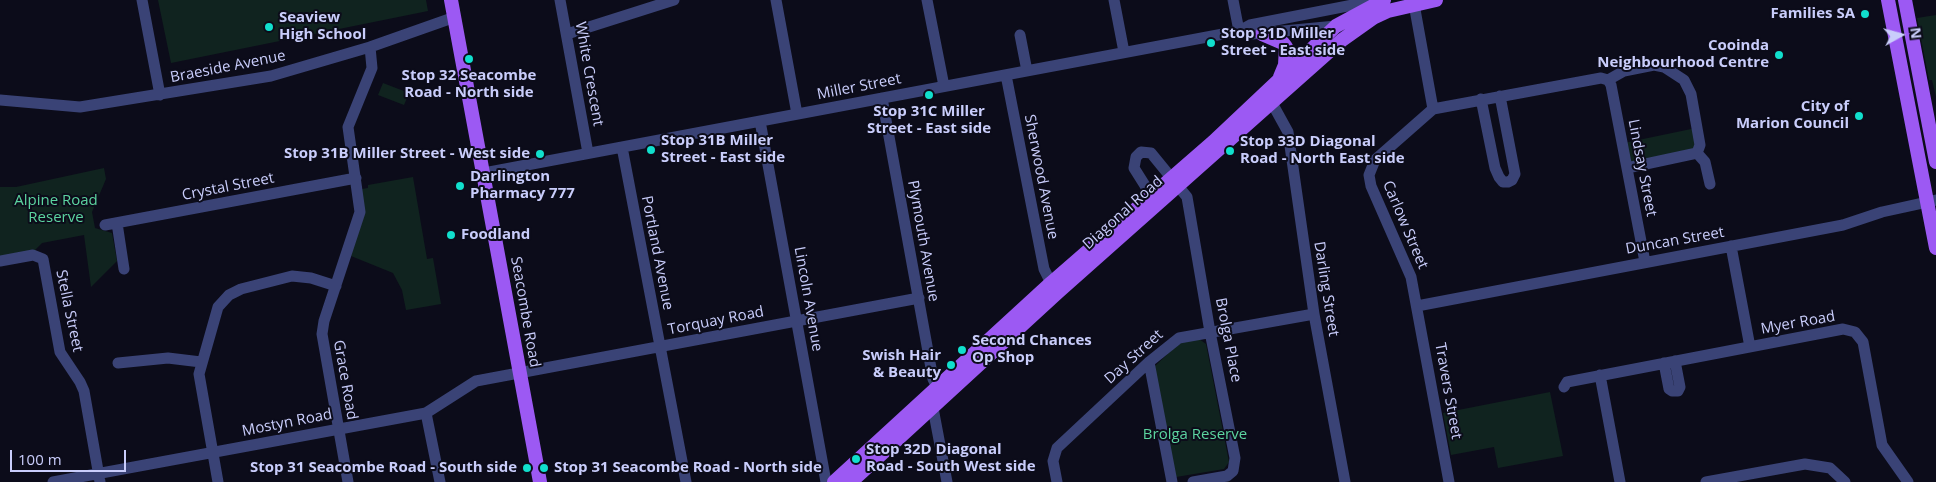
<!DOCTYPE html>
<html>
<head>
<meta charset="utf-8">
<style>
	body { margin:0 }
	#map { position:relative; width:1936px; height:482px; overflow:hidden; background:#0c0c1a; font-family:"Open Sans",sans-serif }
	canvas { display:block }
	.north { position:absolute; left:1876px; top:10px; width:50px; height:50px; -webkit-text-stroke:4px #0c0c1a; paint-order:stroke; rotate:83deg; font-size:14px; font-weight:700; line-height:20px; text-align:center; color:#c9cdfb }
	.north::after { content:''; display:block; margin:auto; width:18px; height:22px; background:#c9cdfb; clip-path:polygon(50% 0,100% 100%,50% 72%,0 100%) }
	.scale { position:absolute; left:10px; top:450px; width:116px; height:22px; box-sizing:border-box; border:2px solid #c9cdfb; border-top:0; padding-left:6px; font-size:15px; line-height:18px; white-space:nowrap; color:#c9cdfb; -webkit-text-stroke:4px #0c0c1a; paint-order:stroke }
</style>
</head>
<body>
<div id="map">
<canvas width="1936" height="482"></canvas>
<div class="north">N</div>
<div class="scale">100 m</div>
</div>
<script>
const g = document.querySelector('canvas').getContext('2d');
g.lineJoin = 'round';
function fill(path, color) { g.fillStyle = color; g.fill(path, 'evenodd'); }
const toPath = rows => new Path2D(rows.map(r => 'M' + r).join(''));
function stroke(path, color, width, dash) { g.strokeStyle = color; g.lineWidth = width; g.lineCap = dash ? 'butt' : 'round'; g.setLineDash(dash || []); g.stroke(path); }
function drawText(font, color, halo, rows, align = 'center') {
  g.font = font + ' "Open Sans",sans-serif'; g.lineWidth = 4; g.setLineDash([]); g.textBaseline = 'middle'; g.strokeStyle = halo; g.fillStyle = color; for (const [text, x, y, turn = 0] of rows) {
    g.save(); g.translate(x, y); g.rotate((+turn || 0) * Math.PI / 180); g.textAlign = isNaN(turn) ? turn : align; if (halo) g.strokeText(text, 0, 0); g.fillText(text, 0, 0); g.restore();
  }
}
const green = toPath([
	[158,0,426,0,428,11,171,63],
	[1936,15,1936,97,1932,80,1929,80,1917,18],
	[383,83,409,93,404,105,378,95],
	[1696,128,1696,152,1628,166,1624,143],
	[104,168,106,179,92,212,95,228,112,233,117,261,91,287,84,235,42,243,35,250,0,257,0,187,16,187],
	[413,177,427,259,433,258,441,304,406,310,402,290,393,273,351,256,362,189,368,188,368,185],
	[1199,339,1206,344,1229,462,1224,469,1176,477,1154,367,1179,343],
	[1550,392,1563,456,1498,468,1494,447,1451,455,1443,413]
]);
const minor = toPath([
	[142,0,160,95],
	[560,0,588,153],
	[776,0,797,114],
	[927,0,944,86],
	[1114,0,1124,52],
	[1233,0,1239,31],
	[1414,4,1433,109,1375,160,1369,175,1371,186,1411,277,1449,482],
	[1239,31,1252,34,1336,26],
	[567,34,674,0],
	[1020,35,1027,71],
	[1006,75,1044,269,1051,283],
	[1608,80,1624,71,1654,65,1664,67,1684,80,1691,94,1700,145,1697,153,1627,168],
	[1608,80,1611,85,1645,262],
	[882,98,933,379,938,389],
	[1481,99,1495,168,1499,177,1503,182,1508,182,1512,180,1515,174,1500,96],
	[0,100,80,107,271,76,370,47,455,17],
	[1272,103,1288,132,1314,314,1345,482],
	[1433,109,1601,78,1608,80],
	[760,121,826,482],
	[622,147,686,482],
	[1697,153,1705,162,1710,184],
	[484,173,1239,31,1250,25,1378,0],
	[1151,195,1134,168,1136,157,1141,152,1151,153,1187,197,1210,332,1235,458,1233,471,1227,476,1193,482],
	[117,223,124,269],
	[105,225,356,178],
	[1731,246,1750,347],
	[0,261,33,255,43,259,60,352,80,382,84,391,100,482],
	[1417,306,1843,225,1882,212,1936,200],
	[1149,362,1172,482],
	[118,363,168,358,201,362],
	[1664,363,1669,389,1672,391,1678,391,1680,387,1675,361],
	[1600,375,1620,482],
	[1564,387,1567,382,1843,329,1855,332,1863,342,1882,445,1908,482],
	[933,408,947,482],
	[426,413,440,482],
	[53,482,426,413,476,381,919,298],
	[218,482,199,374,218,307,229,295,241,289,292,276,311,278,336,286],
	[348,482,322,334,324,321,360,212,348,127,372,68,370,47],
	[1057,482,1053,461,1057,448,1149,362,1179,338,1314,314],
	[1706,482,1805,464,1830,468,1845,482]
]);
const major = toPath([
	[451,0,540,482],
	[1888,0,1936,248],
	[1905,0,1936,162],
	[1262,34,1283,43,1286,47,1285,65,1280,77],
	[834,482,1051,283,1213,142,1336,26,1384,0],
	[851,482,1058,292,1342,40,1373,18,1388,11,1436,0]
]);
const markers = [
	[1865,14,5,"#11dfcd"],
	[269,27,5,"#11dfcd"],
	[1211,43,5,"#11dfcd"],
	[1779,55,5,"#11dfcd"],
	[469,59,5,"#11dfcd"],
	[929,95,5,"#11dfcd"],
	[1859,116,5,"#11dfcd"],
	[651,150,5,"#11dfcd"],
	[1230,151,5,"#11dfcd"],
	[540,154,5,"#11dfcd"],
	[460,186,5,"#11dfcd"],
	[451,235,5,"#11dfcd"],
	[962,350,5,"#11dfcd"],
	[951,365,5,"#11dfcd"],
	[856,459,5,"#11dfcd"],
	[527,468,5,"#11dfcd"],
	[544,468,5,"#11dfcd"]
];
const poiNames = [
	["Families SA",1855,14,"right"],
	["Seaview",279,18],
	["High School",279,35],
	["Stop 31D Miller",1221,34],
	["Street - East side",1221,51],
	["Cooinda",1769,46,"right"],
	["Neighbourhood Centre",1769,63,"right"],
	["Stop 32 Seacombe",469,76,"center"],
	["Road - North side",469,93,"center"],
	["City of",1849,107,"right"],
	["Marion Council",1849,124,"right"],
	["Stop 31C Miller",929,112,"center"],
	["Street - East side",929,129,"center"],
	["Stop 31B Miller",661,141],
	["Street - East side",661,158],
	["Stop 33D Diagonal",1240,142],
	["Road - North East side",1240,159],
	["Stop 31B Miller Street - West side",530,154,"right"],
	["Darlington",470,177],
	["Pharmacy 777",470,194],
	["Foodland",461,235],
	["Second Chances",972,341],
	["Op Shop",972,358],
	["Swish Hair",941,356,"right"],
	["& Beauty",941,373,"right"],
	["Stop 32D Diagonal",866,450],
	["Road - South West side",866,467],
	["Stop 31 Seacombe Road - South side",517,468,"right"],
	["Stop 31 Seacombe Road - North side",554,468]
];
const streetNames = [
	["Braeside Avenue",228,67,-11],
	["White Crescent",589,74,80],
	["Miller Street",859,87,-11],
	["Lindsay Street",1642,168,79],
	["Sherwood Avenue",1041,177,79],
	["Crystal Street",228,187,-11],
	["Diagonal Road",1123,213,-42],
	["Carlow Street",1405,225,67],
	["Plymouth Avenue",923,241,80],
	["Duncan Street",1675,241,-10],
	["Portland Avenue",657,253,79],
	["Darling Street",1326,289,81],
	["Lincoln Avenue",808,299,80],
	["Stella Street",69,311,78],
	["Seacombe Road",525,312,80],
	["Torquay Road",716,321,-11],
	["Myer Road",1798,323,-10],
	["Brolga Place",1228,340,79],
	["Day Street",1134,357,-42],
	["Grace Road",345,380,80],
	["Travers Street",1448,391,80],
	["Mostyn Road",287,423,-11]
];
const parkNames = [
	["Alpine Road",56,201],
	["Reserve",56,218],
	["Brolga Reserve",1195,435]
];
fill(green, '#10231f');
stroke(minor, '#3a4376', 11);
stroke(major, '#9c59f3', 14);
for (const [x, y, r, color] of markers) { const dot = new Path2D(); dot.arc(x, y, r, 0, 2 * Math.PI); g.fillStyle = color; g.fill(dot); stroke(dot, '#0c0c1a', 2); }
drawText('bold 15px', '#c9cdfb', '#0c0c1a', poiNames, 'left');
drawText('15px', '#c9cdfb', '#0c0c1a', streetNames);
drawText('15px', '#5cd4a0', '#0c0c1a', parkNames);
</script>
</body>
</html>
